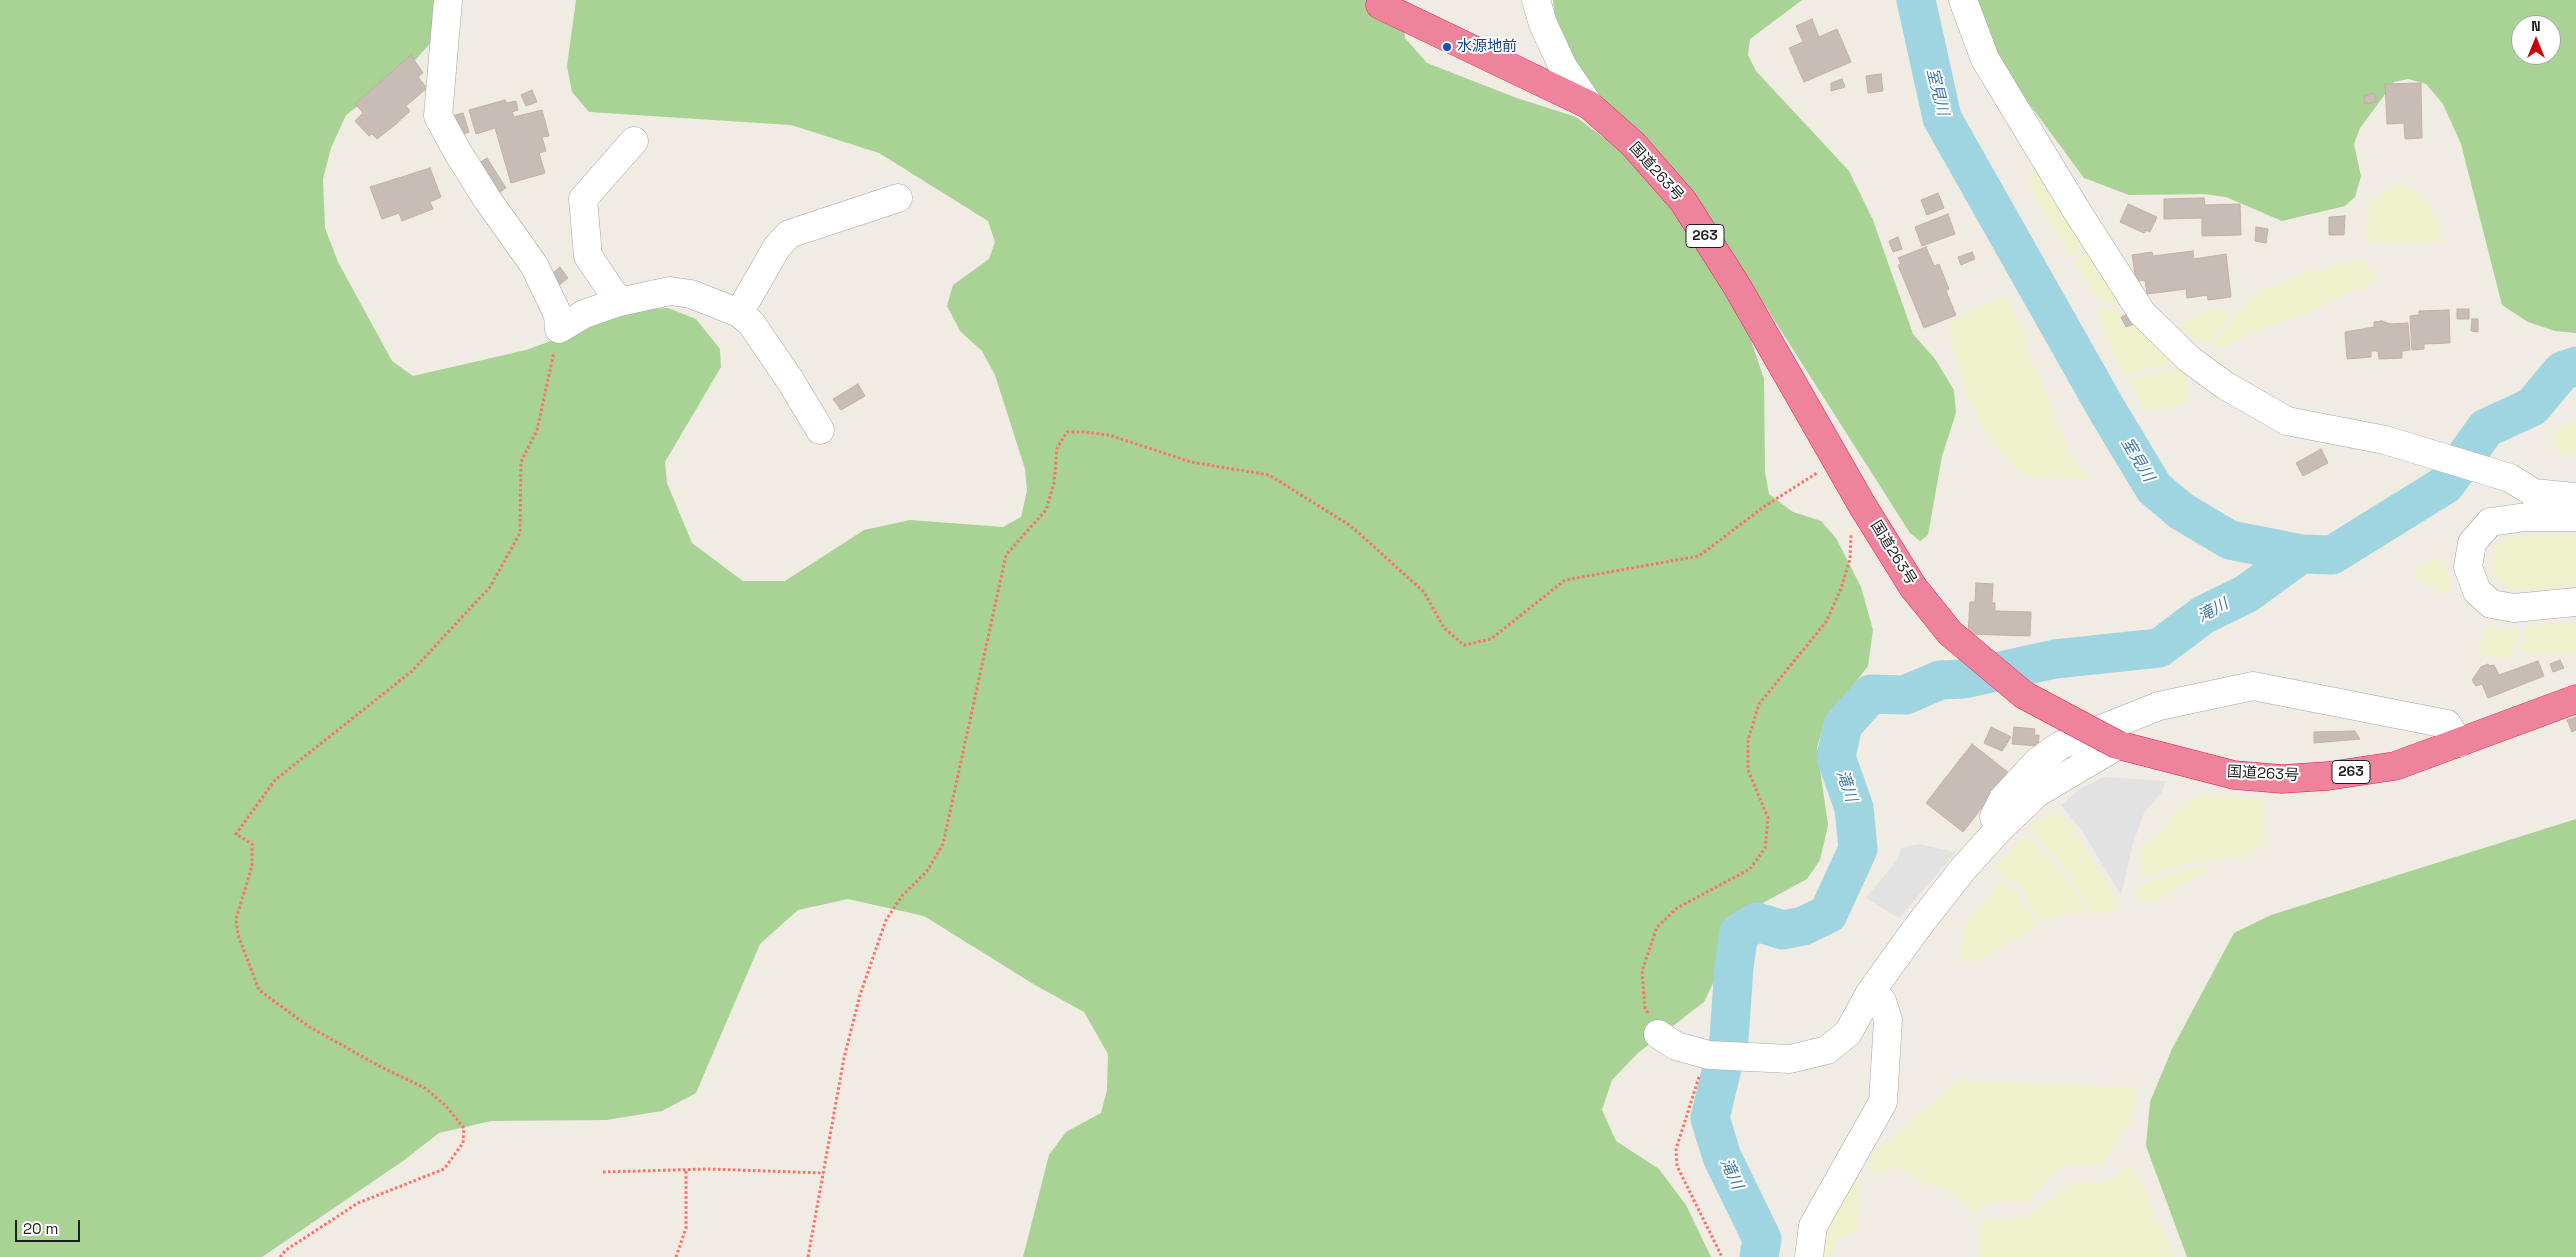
<!DOCTYPE html>
<html>
<head>
<meta charset="utf-8">
<style>
	body { margin:0 }
	#map { position:relative; width:2576px; height:1257px; overflow:hidden; background:#f0ebe3; font-family:"Space Grotesk",sans-serif }
	canvas { display:block }
	.north { position:absolute; left:2511px; top:15px; width:50px; height:50px; box-sizing:border-box; background:#fff; border:1px solid #a5a5a5; border-radius:50%; rotate:0deg; font-size:14px; font-weight:700; line-height:20px; text-align:center; color:#1e1e1e }
	.north::after { content:''; display:block; margin:auto; width:18px; height:22px; background:#cb0007; clip-path:polygon(50% 0,100% 100%,50% 72%,0 100%) }
	.scale { position:absolute; left:15px; top:1220px; width:65px; height:22px; box-sizing:border-box; border:2px solid #1e1e1e; border-top:0; padding-left:6px; font-size:15px; line-height:18px; white-space:nowrap; color:#1e1e1e; -webkit-text-stroke:4px #fff; paint-order:stroke }
</style>
</head>
<body>
<div id="map">
<canvas width="2576" height="1257"></canvas>
<div class="north">N</div>
<div class="scale">20 m</div>
</div>
<script>
const g = document.querySelector('canvas').getContext('2d');
g.lineJoin = 'round';
function fill(path, color) { g.fillStyle = color; g.fill(path, 'evenodd'); }
const toPath = rows => new Path2D(rows.map(r => 'M' + r).join(''));
function stroke(path, color, width, dash) { g.strokeStyle = color; g.lineWidth = width; g.lineCap = dash ? 'butt' : 'round'; g.setLineDash(dash || []); g.stroke(path); }
function drawText(font, color, halo, rows, align = 'center') {
  g.font = font + ' "Space Grotesk","Noto Sans JP",sans-serif'; g.lineWidth = 4; g.setLineDash([]); g.textBaseline = 'middle'; g.strokeStyle = halo; g.fillStyle = color; for (const [text, x, y, turn = 0] of rows) {
    g.save(); g.translate(x, y); g.rotate((+turn || 0) * Math.PI / 180); g.textAlign = isNaN(turn) ? turn : align; if (halo) g.strokeText(text, 0, 0); g.fillText(text, 0, 0); g.restore();
  }
}
const farmland = toPath([
	[2041,165,2090,245,2070,257,2032,192,2029,175],
	[2399,182,2421,196,2430,205,2432,216,2438,217,2441,242,2370,243,2365,235,2370,202],
	[2096,249,2128,301,2114,307,2095,295,2074,260],
	[2359,259,2366,263,2376,280,2307,313,2250,334,2226,346,2213,347,2212,343,2218,339,2225,326,2261,289,2283,283,2311,271,2332,267,2337,263,2345,264],
	[2003,296,2024,329,2026,348,2048,398,2056,424,2078,467,2087,472,2090,480,2031,477,2019,472,1985,432,1970,401,1950,337,1949,322],
	[2223,308,2229,317,2212,340,2194,341,2180,325,2186,320,2206,311],
	[2114,309,2123,318,2135,319,2178,361,2123,375,2096,310],
	[2183,368,2186,377,2188,404,2143,411,2129,379],
	[2565,424,2576,424,2576,456,2561,454,2554,448,2553,438],
	[2576,535,2576,584,2532,591,2511,589,2502,583,2494,572,2492,562,2494,549,2509,536],
	[2435,558,2447,565,2450,590,2445,594,2415,578,2416,568],
	[2576,622,2576,654,2533,654,2519,651,2527,627],
	[2486,625,2499,629,2519,629,2519,637,2514,649,2514,658,2478,655],
	[2201,794,2259,800,2263,804,2265,843,2245,856,2185,864,2140,878,2142,849,2149,839,2157,836,2178,810],
	[2058,812,2071,826,2090,856,2120,905,2120,910,2090,914,2067,872,2031,830,2033,824],
	[2029,837,2069,882,2085,912,2064,914,2043,921,2036,916,2019,884,2004,877,1994,869,2022,838],
	[2206,867,2210,869,2159,899,2147,902,2137,901,2137,889,2139,885,2184,870],
	[1998,881,2015,890,2038,925,1987,957,1965,962,1961,956,1966,921,1990,897],
	[1958,1080,2134,1088,2134,1106,2130,1124,2102,1164,2089,1166,2065,1165,2054,1173,2028,1202,2002,1201,1988,1204,1974,1213,1948,1191,1918,1180,1898,1166,1874,1175,1868,1165,1875,1152],
	[2129,1164,2138,1177,2174,1257,1979,1257,1979,1227,1988,1218,2017,1219,2043,1207,2073,1181,2093,1184,2113,1179],
	[1856,1174,1860,1180,1859,1214,1856,1230,1847,1237,1837,1241,1827,1257,1817,1257,1819,1237]
]);
const forest = toPath([
	[0,0,441,0,432,41,410,66,346,115,331,148,323,179,325,228,338,262,392,361,413,376,526,350,637,310,668,308,696,319,720,349,721,367,665,462,667,483,692,543,743,581,785,581,864,530,910,520,1003,527,1021,517,1027,491,1025,469,995,375,982,351,960,331,947,306,953,285,989,259,995,242,988,221,879,153,791,125,589,112,572,92,567,66,576,0,1402,0,1405,38,1427,63,1514,97,1576,117,1620,150,1661,194,1691,232,1749,334,1764,379,1765,472,1769,494,1793,512,1821,521,1836,538,1861,587,1873,630,1868,666,1824,723,1817,748,1828,825,1820,860,1807,879,1761,904,1737,924,1720,969,1704,1002,1638,1053,1612,1080,1602,1110,1616,1141,1659,1169,1686,1205,1711,1257,1023,1257,1049,1155,1066,1132,1101,1113,1107,1090,1108,1054,1084,1012,1035,985,924,916,848,899,798,910,760,944,696,1093,662,1111,606,1120,491,1121,439,1133,403,1161,262,1257,0,1257],
	[1553,0,1802,0,1750,39,1748,55,1756,71,1849,171,1873,220,1913,334,1935,359,1954,390,1956,413,1942,456,1928,535,1920,541,1910,533,1701,205,1609,110,1569,52,1555,16],
	[1970,0,2576,0,2576,333,2555,331,2528,322,2502,305,2461,144,2443,104,2426,84,2408,79,2394,82,2360,128,2354,144,2361,176,2355,197,2345,206,2282,221,2226,197,2204,194,2129,195,2084,178,1996,59],
	[2521,25,2551,25,2551,55,2521,55],
	[2576,819,2576,1257,2187,1257,2146,1146,2150,1102,2172,1049,2234,933,2271,915]
]);
const parking = toPath([
	[2103,777,2165,781,2162,792,2144,813,2133,843,2121,895,2082,831,2061,805,2079,790],
	[1919,844,1956,852,1899,918,1866,898,1897,860,1901,848]
]);
const river = toPath([
	[1916,0,1942,118,2107,410,2154,488,2181,511,2230,540,2301,554,2332,555,2445,485,2486,428,2532,407,2562,371,2576,366],
	[1759,1257,1762,1239,1722,1157,1710,1118,1729,1039,1734,967,1739,933,1757,922,1783,930,1803,926,1828,914,1858,849,1854,808,1836,757,1843,725,1871,694,1905,695,1940,680,1964,679,2055,659,2159,648,2203,615,2246,594,2301,554]
]);
const building = toPath([
	[1812,19,1819,37,1837,29,1851,62,1804,82,1789,48,1803,42,1796,26,1812,19],
	[411,55,423,73,418,77,427,88,406,106,410,111,395,125,377,139,372,134,369,136,355,121,363,113,355,104,411,55],
	[1881,74,1883,91,1868,93,1866,76,1881,74],
	[1842,79,1845,87,1831,91,1831,83,1842,79],
	[2421,83,2422,138,2405,139,2404,123,2387,124,2385,84,2421,83],
	[532,90,537,102,526,106,521,95,532,90],
	[2374,93,2376,102,2365,104,2364,96,2374,93],
	[505,100,506,103,516,101,518,110,512,112,514,117,542,110,549,136,542,137,546,151,539,153,545,173,511,183,495,128,476,134,469,110,505,100],
	[463,113,469,132,458,136,452,116,463,113],
	[487,158,506,188,488,200,469,169,487,158],
	[430,168,441,197,430,202,433,209,402,221,399,213,382,219,370,187,430,168],
	[1938,193,1944,208,1927,215,1921,200,1938,193],
	[2204,198,2205,205,2240,204,2241,235,2202,236,2202,218,2164,219,2164,199,2204,198],
	[2128,204,2157,217,2150,232,2146,230,2144,233,2120,222,2128,204],
	[1948,214,1955,234,1922,246,1915,227,1948,214],
	[2345,216,2344,235,2329,235,2329,217,2345,216],
	[2256,227,2268,229,2266,243,2255,241,2256,227],
	[1898,237,1902,249,1893,252,1889,241,1898,237],
	[1926,247,1934,266,1939,264,1949,289,1946,291,1956,315,1924,328,1898,265,1901,264,1898,258,1926,247],
	[2193,251,2194,259,2226,254,2231,297,2208,300,2207,295,2187,298,2186,289,2147,294,2145,280,2136,281,2132,255,2152,252,2153,256,2193,251],
	[1972,252,1975,259,1961,265,1958,257,1972,252],
	[560,267,568,278,552,291,544,280,560,267],
	[2457,309,2469,309,2469,319,2457,319,2457,309],
	[2449,310,2450,343,2424,344,2424,349,2412,350,2410,316,2419,315,2419,311,2449,310],
	[2131,312,2136,323,2126,327,2121,317,2131,312],
	[2472,319,2478,319,2478,332,2471,331,2472,319],
	[2382,321,2390,324,2408,323,2410,350,2402,351,2402,358,2379,359,2378,351,2371,351,2371,357,2347,359,2345,332,2374,327,2374,322,2382,321],
	[858,384,865,396,841,410,833,399,858,384],
	[2321,449,2328,463,2303,476,2296,463,2321,449],
	[1976,583,1993,584,1992,603,1995,603,1995,611,2031,612,2030,636,1968,634,1970,602,1975,602,1976,583],
	[2560,660,2564,668,2553,672,2550,664,2560,660],
	[2538,661,2544,676,2488,698,2482,684,2476,686,2472,680,2481,667,2488,664,2489,666,2494,665,2499,675,2538,661],
	[2576,717,2576,730,2572,732,2567,720,2576,717],
	[1991,727,2011,737,2002,751,1984,743,1991,727],
	[2014,727,2035,729,2034,735,2039,735,2038,746,2012,744,2014,727],
	[2355,731,2360,739,2314,743,2314,732,2355,731],
	[1972,744,2009,773,1963,832,1926,803,1972,744]
]);
const path = toPath([
	[1648,1013,1645,1008,1642,971,1657,927,1677,908,1750,869,1765,848,1768,818,1748,770,1748,740,1759,704,1826,622,1841,589,1850,559,1851,535],
	[1699,1077,1676,1149,1677,1166,1722,1257],
	[603,1172,708,1169,824,1173],
	[280,1257,286,1250,358,1203,444,1169,463,1143,464,1128,446,1106,425,1088,379,1066,308,1026,259,990,238,935,236,919,252,866,252,844,236,834,275,780,412,671,490,587,520,533,521,462,537,430,554,352],
	[676,1257,686,1228,686,1170],
	[808,1257,844,1058,860,995,886,920,902,896,927,871,943,844,1006,555,1046,510,1054,483,1057,448,1067,432,1083,432,1109,435,1191,462,1269,475,1351,526,1424,592,1444,628,1464,645,1491,639,1565,580,1699,556,1765,506,1817,473]
]);
const minor = toPath([
	[448,0,438,116,457,151,487,199,534,265,558,315,559,329,584,314,619,302],
	[1536,0,1543,24,1563,67,1589,105],
	[1963,0,1985,59,2075,208,2142,313,2189,359,2226,386,2287,421,2385,440,2510,478,2534,493,2576,497],
	[634,141,583,199,588,256,619,302,670,291,691,294,739,313,777,247,789,234,898,198],
	[739,313,751,323,790,380,820,430],
	[2576,517,2526,517,2490,522,2472,543,2468,567,2477,591,2491,604,2514,608,2576,602],
	[1997,822,1994,817,2003,799,2037,762,2061,745,2159,706,2253,686,2447,724,2459,743],
	[1658,1034,1676,1046,1709,1055,1790,1059,1827,1050,1848,1033,1870,993,1916,929,1963,869,2000,828,2037,793,2118,745],
	[1809,1257,1813,1226,1883,1102,1888,1020,1882,1001,1870,993]
]);
const highway = toPath([
	[1380,5,1589,105,1633,144,1683,201,1738,288,1862,505,1913,587],
	[2118,745,2234,775,2282,779,2328,776,2395,766,2576,699]
]);
const highwayBridge = toPath([
	[1913,587,1950,633,2024,695,2118,745]
]);
const markers = [
	[1447,47,5,"#1a4fb4"]
];
const shields = [
	[1705,236,38],
	[2351,772,38]
];
const shieldNames = [
	["263",1705,236],
	["263",2351,772]
];
const transitNames = [
	["水源地前",1457,47]
];
const streetNames = [
	["国道263号",1656,172,48],
	["国道263号",1893,553,58],
	["国道263号",2263,774,3]
];
const waterNames = [
	["室見川",1937,92,76],
	["室見川",2137,460,59],
	["滝川",2213,611,-28],
	["滝川",1846,786,71],
	["滝川",1731,1174,65]
];
fill(farmland, '#eff0cc');
fill(forest, '#a8d394');
fill(parking, '#e2e2e2');
stroke(river, '#9fd5e1', 39);
fill(building, '#c8bdb6');
stroke(building, '#c3b0a4', 1);
stroke(minor, '#a5a5a5', 29);
stroke(highway, '#e81565', 29);
stroke(path, '#ff6f64', 3, [2.5, 2.5]);
stroke(minor, '#fff', 28);
stroke(highway, '#ee849b', 28);
stroke(highwayBridge, '#e81565', 29, []);
stroke(highwayBridge, '#ee849b', 28);
for (const [x, y, r, color] of markers) { const dot = new Path2D(); dot.arc(x, y, r, 0, 2 * Math.PI); g.fillStyle = color; g.fill(dot); stroke(dot, '#fff', 2); }
for (const [x, y, w] of shields) { const box = new Path2D(); box.roundRect(x - w / 2, y - 11.5, w, 23, 4); g.fillStyle = '#fff'; g.fill(box); stroke(box, '#1e1e1e', 1); }
drawText('bold 14px', '#1e1e1e', null, shieldNames);
drawText('15px', '#164399', '#fff', transitNames, 'left');
drawText('15px', '#1e1e1e', '#fff', streetNames);
drawText('italic 16px', '#407aad', '#fff', waterNames);
</script>
</body>
</html>
